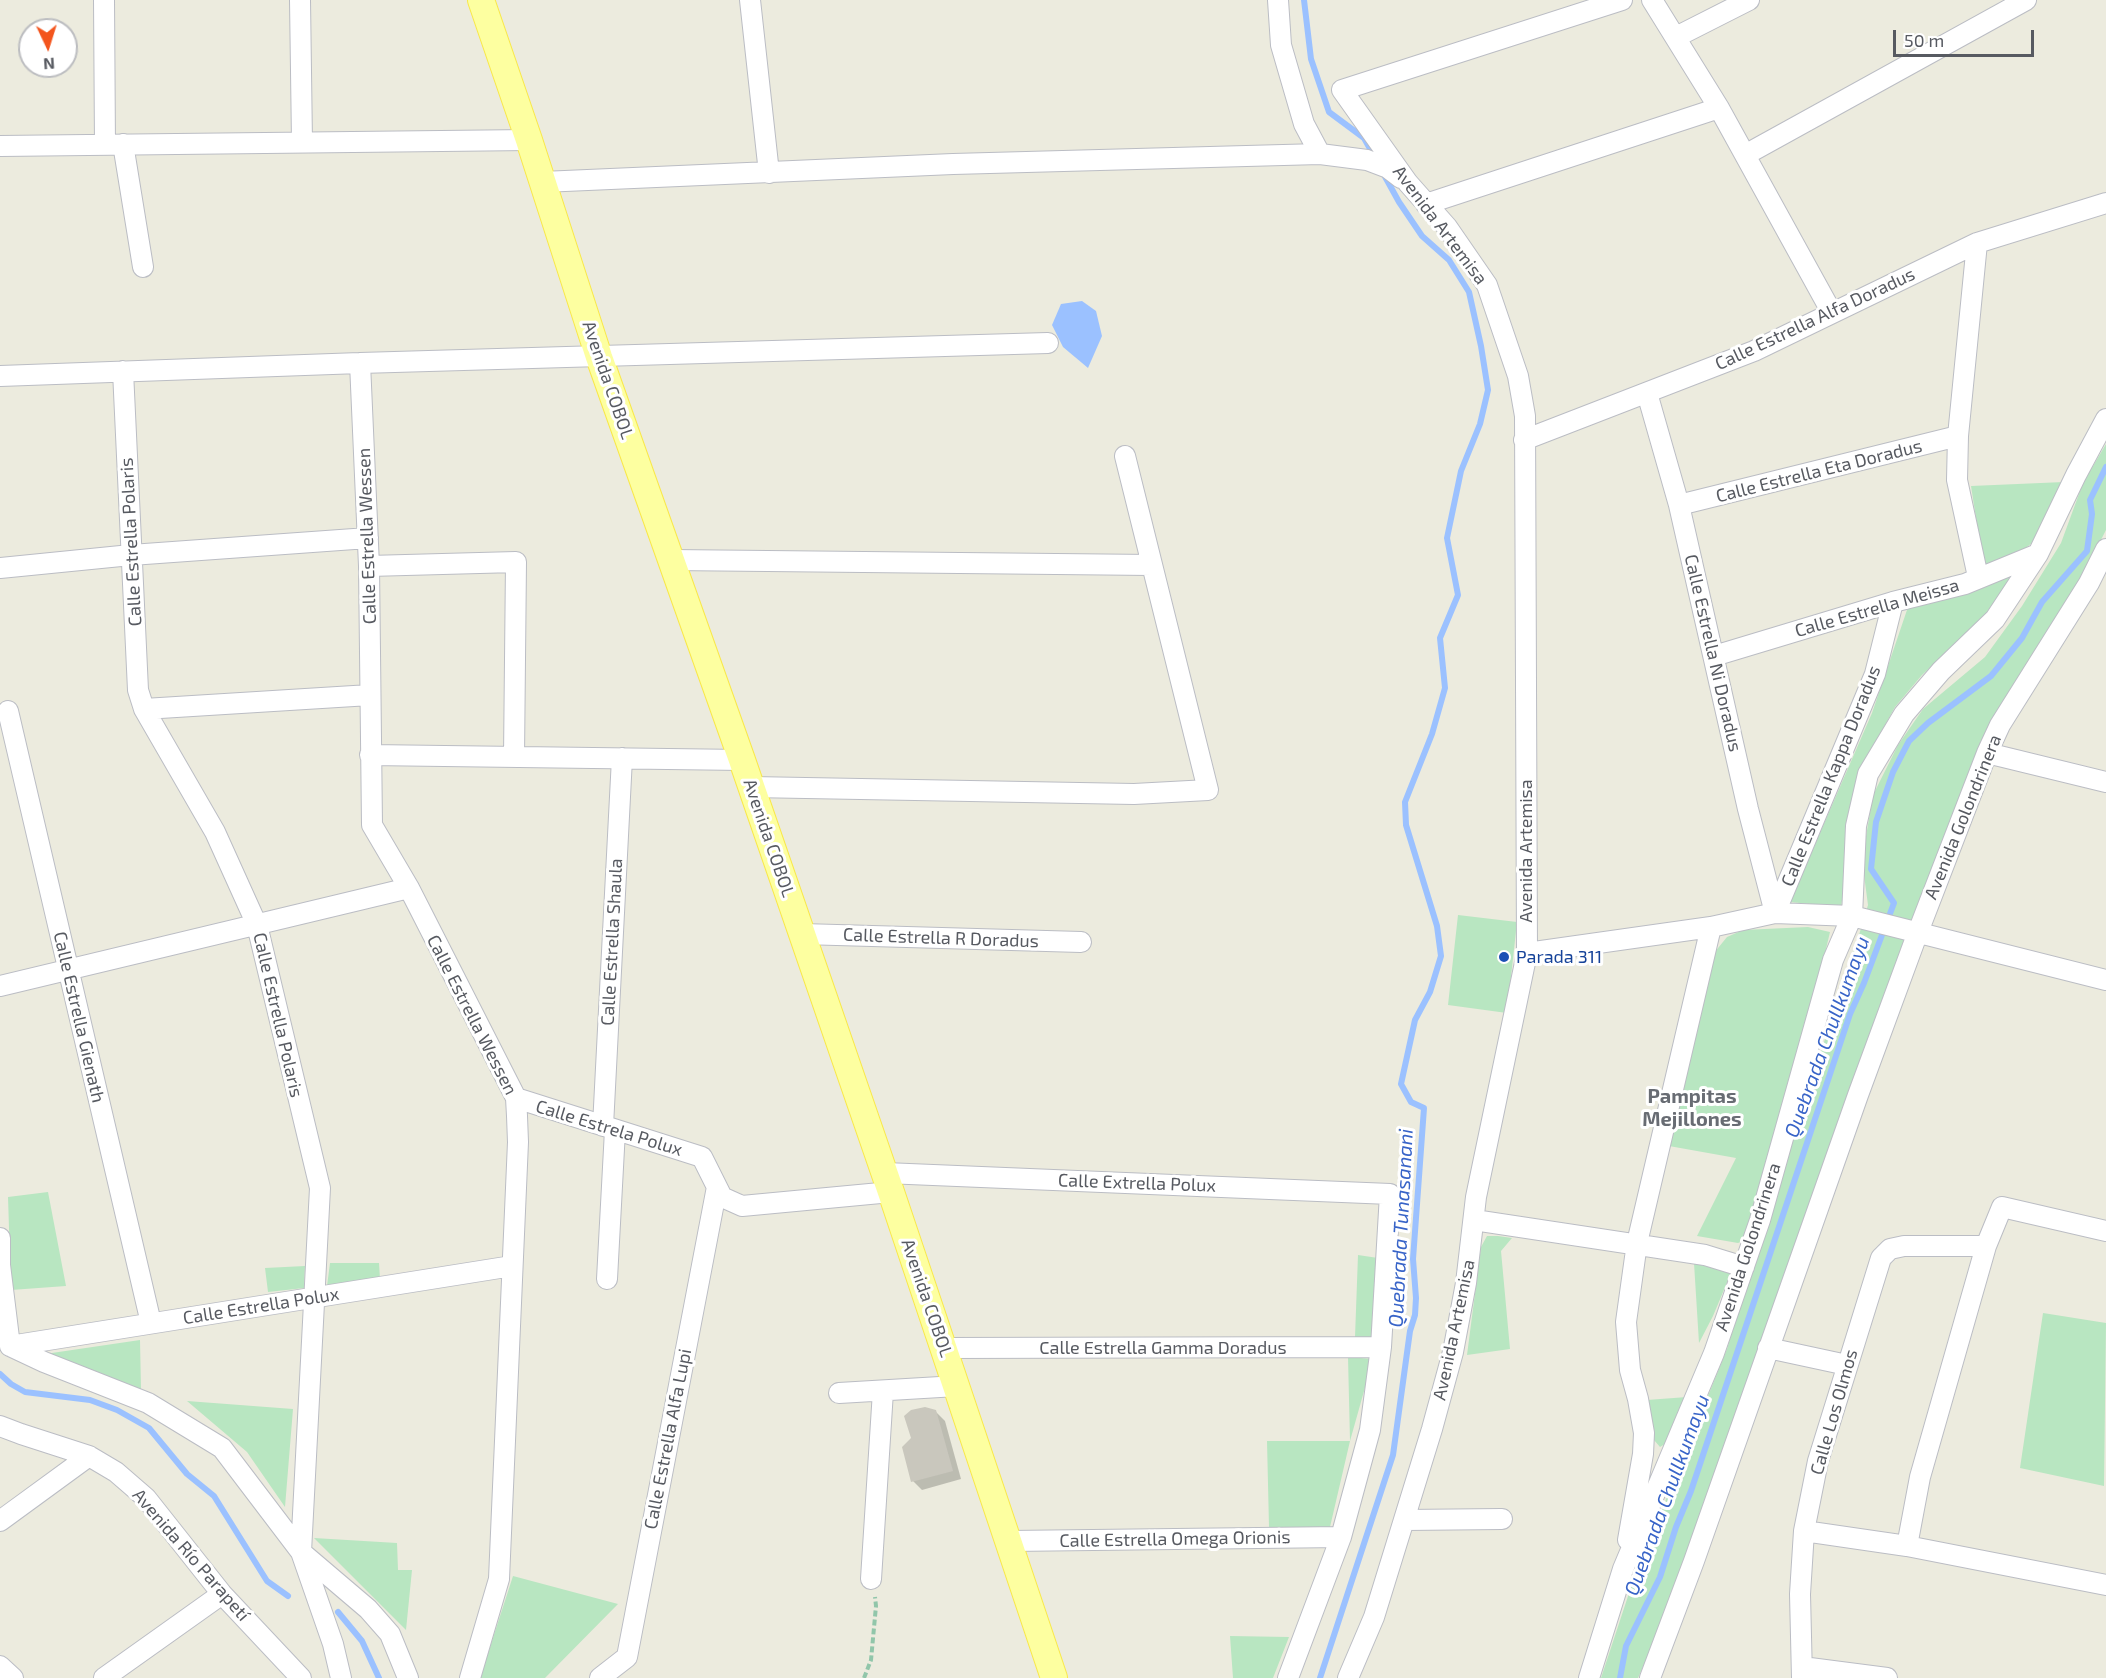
<!DOCTYPE html>
<html>
<head>
<meta charset="utf-8">
<style>
	body { margin:0 }
	#map { position:relative; width:2106px; height:1678px; overflow:hidden; background:#ecebde; font-family:"Exo 2",sans-serif }
	canvas { display:block }
	.north { position:absolute; left:18px; top:18px; width:60px; height:60px; box-sizing:border-box; background:#fff; border:2px solid #bcbdc0; border-radius:50%; rotate:176deg; font-size:16px; font-weight:700; line-height:24px; text-align:center; color:#575a61 }
	.north::after { content:''; display:block; margin:auto; width:21px; height:27px; background:#f3551d; clip-path:polygon(50% 0,100% 100%,50% 72%,0 100%) }
	.scale { position:absolute; left:1893px; top:30px; width:141px; height:27px; box-sizing:border-box; border:3px solid #575a61; border-top:0; padding-left:8px; font-size:18px; line-height:21px; white-space:nowrap; color:#575a61; -webkit-text-stroke:4px #fff; paint-order:stroke }
</style>
</head>
<body>
<div id="map">
<canvas width="2106" height="1678"></canvas>
<div class="north">N</div>
<div class="scale">50 m</div>
</div>
<script>
const g = document.querySelector('canvas').getContext('2d');
g.lineJoin = 'round';
function fill(path, color) { g.fillStyle = color; g.fill(path, 'evenodd'); }
const toPath = rows => new Path2D(rows.map(r => 'M' + r).join(''));
function stroke(path, color, width, dash) { g.strokeStyle = color; g.lineWidth = width; g.lineCap = dash ? 'butt' : 'round'; g.setLineDash(dash || []); g.stroke(path); }
function drawText(font, color, halo, rows, align = 'center') {
  g.font = font + ' "Exo 2",sans-serif'; g.lineWidth = 6; g.setLineDash([]); g.textBaseline = 'middle'; g.strokeStyle = halo; g.fillStyle = color; for (const [text, x, y, turn = 0] of rows) {
    g.save(); g.translate(x, y); g.rotate((+turn || 0) * Math.PI / 180); g.textAlign = isNaN(turn) ? turn : align; if (halo) g.strokeText(text, 0, 0); g.fillText(text, 0, 0); g.restore();
  }
}
const green = toPath([
	[2106,444,2106,530,2078,585,1990,722,1901,952,1673,1599,1638,1678,1601,1678,1633,1581,1727,1349,1760,1238,1859,935,1868,905,1862,860,1873,795,1898,745,1923,709,1985,657,2022,606,2061,543,2083,483],
	[2064,482,2033,542,2016,556,1984,569,1971,486],
	[2012,575,2004,589,1980,621,1922,675,1895,707,1862,767,1841,907,1790,902,1872,713,1908,607],
	[1458,915,1517,922,1507,1013,1448,1005],
	[1808,927,1830,932,1807,1030,1745,1240,1738,1243,1697,1236,1736,1158,1669,1146,1714,953,1727,937,1743,930],
	[48,1192,66,1286,11,1290,8,1197],
	[1487,1236,1498,1236,1512,1238,1501,1251,1510,1349,1467,1355,1481,1247],
	[1358,1255,1378,1258,1371,1339,1355,1337],
	[330,1263,379,1263,380,1279,327,1286],
	[1694,1263,1731,1273,1713,1316,1699,1343],
	[305,1266,304,1288,268,1292,265,1268],
	[2043,1313,2106,1323,2104,1486,2020,1468],
	[140,1340,141,1390,45,1354],
	[1348,1357,1373,1359,1350,1441,1330,1527,1269,1527,1267,1441,1350,1441],
	[1687,1397,1668,1442,1660,1447,1654,1440,1647,1400],
	[187,1401,293,1409,285,1507,247,1452],
	[314,1538,397,1543,398,1570,412,1570,406,1630],
	[513,1576,618,1604,545,1678,480,1678],
	[1230,1636,1289,1637,1273,1678,1233,1678]
]);
const water = toPath([
	[1082,301,1096,311,1102,336,1088,368,1063,347,1052,325,1061,304]
]);
const shadow = toPath([
	[935,1411,945,1421,961,1479,922,1490,913,1481,912,1439]
]);
const stream = toPath([
	[1304,0,1311,59,1329,112,1364,138,1374,156],
	[0,1374,11,1384,25,1392,90,1400,117,1410,149,1428,187,1474,214,1496,267,1581,288,1596],
	[338,1612,362,1641,379,1678],
	[1320,1678,1393,1455,1410,1331,1415,1315,1416,1298,1413,1259,1424,1108,1411,1102,1401,1084,1415,1020,1430,992,1441,956,1437,926,1406,825,1405,802,1432,734,1445,688,1440,638,1458,595,1447,538,1461,471,1480,424,1488,390,1481,346,1469,292,1449,260,1422,236,1399,202,1383,173],
	[1620,1678,1626,1646,1660,1577,1676,1527,1691,1491,1850,1014,1864,983,1894,903,1871,869,1876,822,1893,772,1909,741,1928,723,1991,676,2022,638,2042,602,2087,551,2092,514,2090,500,2106,467]
]);
const building = toPath([
	[925,1407,936,1410,953,1471,911,1482,902,1447,911,1438,904,1416,911,1410]
]);
const path = toPath([
	[864,1678,871,1660,876,1606,875,1597]
]);
const minor = toPath([
	[104,0,105,145],
	[300,0,302,142],
	[750,0,769,173],
	[1278,0,1281,45,1304,124,1320,154],
	[1652,0,1719,108,1832,313],
	[1676,37,1749,0],
	[123,144,143,267],
	[0,146,529,140],
	[1745,155,2026,0],
	[542,182,953,164,1320,154,1367,160,1388,168,1401,178],
	[1426,204,1719,108],
	[1977,243,1958,436,1957,480,1978,577],
	[360,363,369,566,372,825,409,888,516,1098,517,1116,518,1142,499,1579,470,1678],
	[123,371,138,690,144,709,215,832,257,925,320,1188,301,1552,333,1644,341,1678],
	[0,376,360,363,1048,343],
	[1647,393,1679,505,1748,809,1775,913],
	[1524,440,1754,351,1977,243,2106,203],
	[1679,505,1958,436],
	[671,560,1152,565],
	[369,566,516,562,514,757],
	[0,568,131,555,368,538],
	[1714,656,1893,602,1965,584,2038,554],
	[144,709,370,695],
	[8,711,151,1323],
	[1987,753,2106,782],
	[370,755,742,760],
	[751,787,1134,794,1208,790,1125,456],
	[1775,913,1875,674,1893,602],
	[802,934,1081,942],
	[1527,953,1711,927,1775,913,1852,916,2106,980],
	[0,986,409,888],
	[516,1098,702,1157,722,1197,742,1206,891,1192],
	[603,1126,622,758],
	[885,1173,1390,1194,1381,1347,1370,1430,1341,1537,1288,1678],
	[1474,1220,1705,1255,1744,1267],
	[0,1238,0,1265,10,1346],
	[607,1279,615,1130],
	[10,1346,44,1362,148,1403,222,1448,301,1552,368,1609,390,1634,408,1678],
	[10,1346,512,1266],
	[945,1348,1381,1347],
	[1768,1348,1847,1365],
	[839,1393,957,1386],
	[0,1426,21,1434,89,1456,116,1472,146,1498,222,1594,301,1678],
	[1405,1520,1502,1519],
	[0,1521,89,1456],
	[1804,1531,1907,1546,2106,1585],
	[1628,1540,1643,1454,1644,1433,1638,1399,1630,1370,1626,1322,1637,1243,1711,927],
	[1010,1541,1341,1537],
	[1907,1546,1920,1477,1986,1246,2002,1207,2106,1231],
	[871,1579,883,1391],
	[0,1666,13,1678],
	[1802,1667,1887,1678],
	[104,1678,222,1594],
	[600,1678,627,1657,717,1187],
	[1348,1678,1374,1617,1432,1429,1453,1352,1466,1283,1476,1197,1527,953,1525,416,1518,376,1487,285,1447,227,1408,183,1342,90,1622,0],
	[1589,1678,1623,1569,1714,1353,1760,1220,1833,960,1852,916,1856,826,1868,774,1904,714,1941,671,1995,619,2038,554,2076,475,2106,419],
	[1650,1678,1694,1561,1858,1095,1918,932,1987,753,2000,725,2089,583,2106,549],
	[1802,1678,1800,1594,1804,1531,1818,1461,1881,1258,1890,1249,1904,1246,1986,1246]
]);
const major = toPath([
	[481,0,529,140,599,357,742,760,891,1192,1054,1678]
]);
const markers = [
	[1504,957,6,"#1a4fb4"]
];
const streetNames = [
	["Avenida Artemisa",1440,225,53],
	["Calle Estrella Alfa Doradus",1815,319,-25],
	["Avenida COBOL",608,380,71],
	["Calle Estrella Eta Doradus",1819,471,-14],
	["Calle Estrella Wessen",367,536,-92],
	["Calle Estrella Polaris",131,542,-93],
	["Calle Estrella Meissa",1877,608,-16],
	["Calle Estrella Ni Doradus",1713,653,77],
	["Calle Estrella Kappa Doradus",1831,776,-68],
	["Avenida Golondrinera",1963,817,-68],
	["Avenida COBOL",769,838,71],
	["Avenida Artemisa",1526,851,-90],
	["Calle Estrella R Doradus",941,938,2],
	["Calle Estrella Shaula",612,942,-87],
	["Calle Estrella Polaris",278,1015,77],
	["Calle Estrella Wessen",472,1015,63],
	["Calle Estrella Gienath",79,1017,77],
	["Calle Estrela Polux",609,1128,17],
	["Calle Extrella Polux",1137,1183,2],
	["Avenida Golondrinera",1748,1247,-72],
	["Avenida COBOL",927,1298,71],
	["Calle Estrella Polux",261,1306,-9],
	["Avenida Artemisa",1454,1330,-78],
	["Calle Estrella Gamma Doradus",1163,1348],
	["Calle Los Olmos",1834,1412,-74],
	["Calle Estrella Alfa Lupi",668,1439,-79],
	["Calle Estrella Omega Orionis",1175,1539,-1],
	["Avenida Río Parapetí",191,1555,49]
];
const transitNames = [
	["Parada 311",1516,957]
];
const waterNames = [
	["Quebrada Chullkumayu",1827,1037,-70],
	["Quebrada Tunasanani",1401,1228,-87],
	["Quebrada Chullkumayu",1667,1495,-70]
];
const neighbourhoodNames = [
	["Pampitas",1692,1096],
	["Mejillones",1692,1119]
];
fill(green, '#b8e6c1');
fill(water, '#9bc1ff');
fill(shadow, '#0003');
stroke(stream, '#9bc1ff', 6);
fill(building, '#c9c7bd');
stroke(minor, '#bbbdc4', 22);
stroke(major, '#f9e84a', 28);
stroke(path, '#91c6aa', 4, [6, 3]);
stroke(minor, '#fff', 20);
stroke(major, '#fdffa0', 26);
for (const [x, y, r, color] of markers) { const dot = new Path2D(); dot.arc(x, y, r, 0, 2 * Math.PI); g.fillStyle = color; g.fill(dot); stroke(dot, '#fff', 2); }
drawText('18px', '#575a61', '#fff', streetNames);
drawText('18px', '#164399', '#fff', transitNames, 'left');
drawText('italic 20px', '#3864c8', '#fff', waterNames);
drawText('bold 20px', '#686c73', '#fff', neighbourhoodNames);
</script>
</body>
</html>
